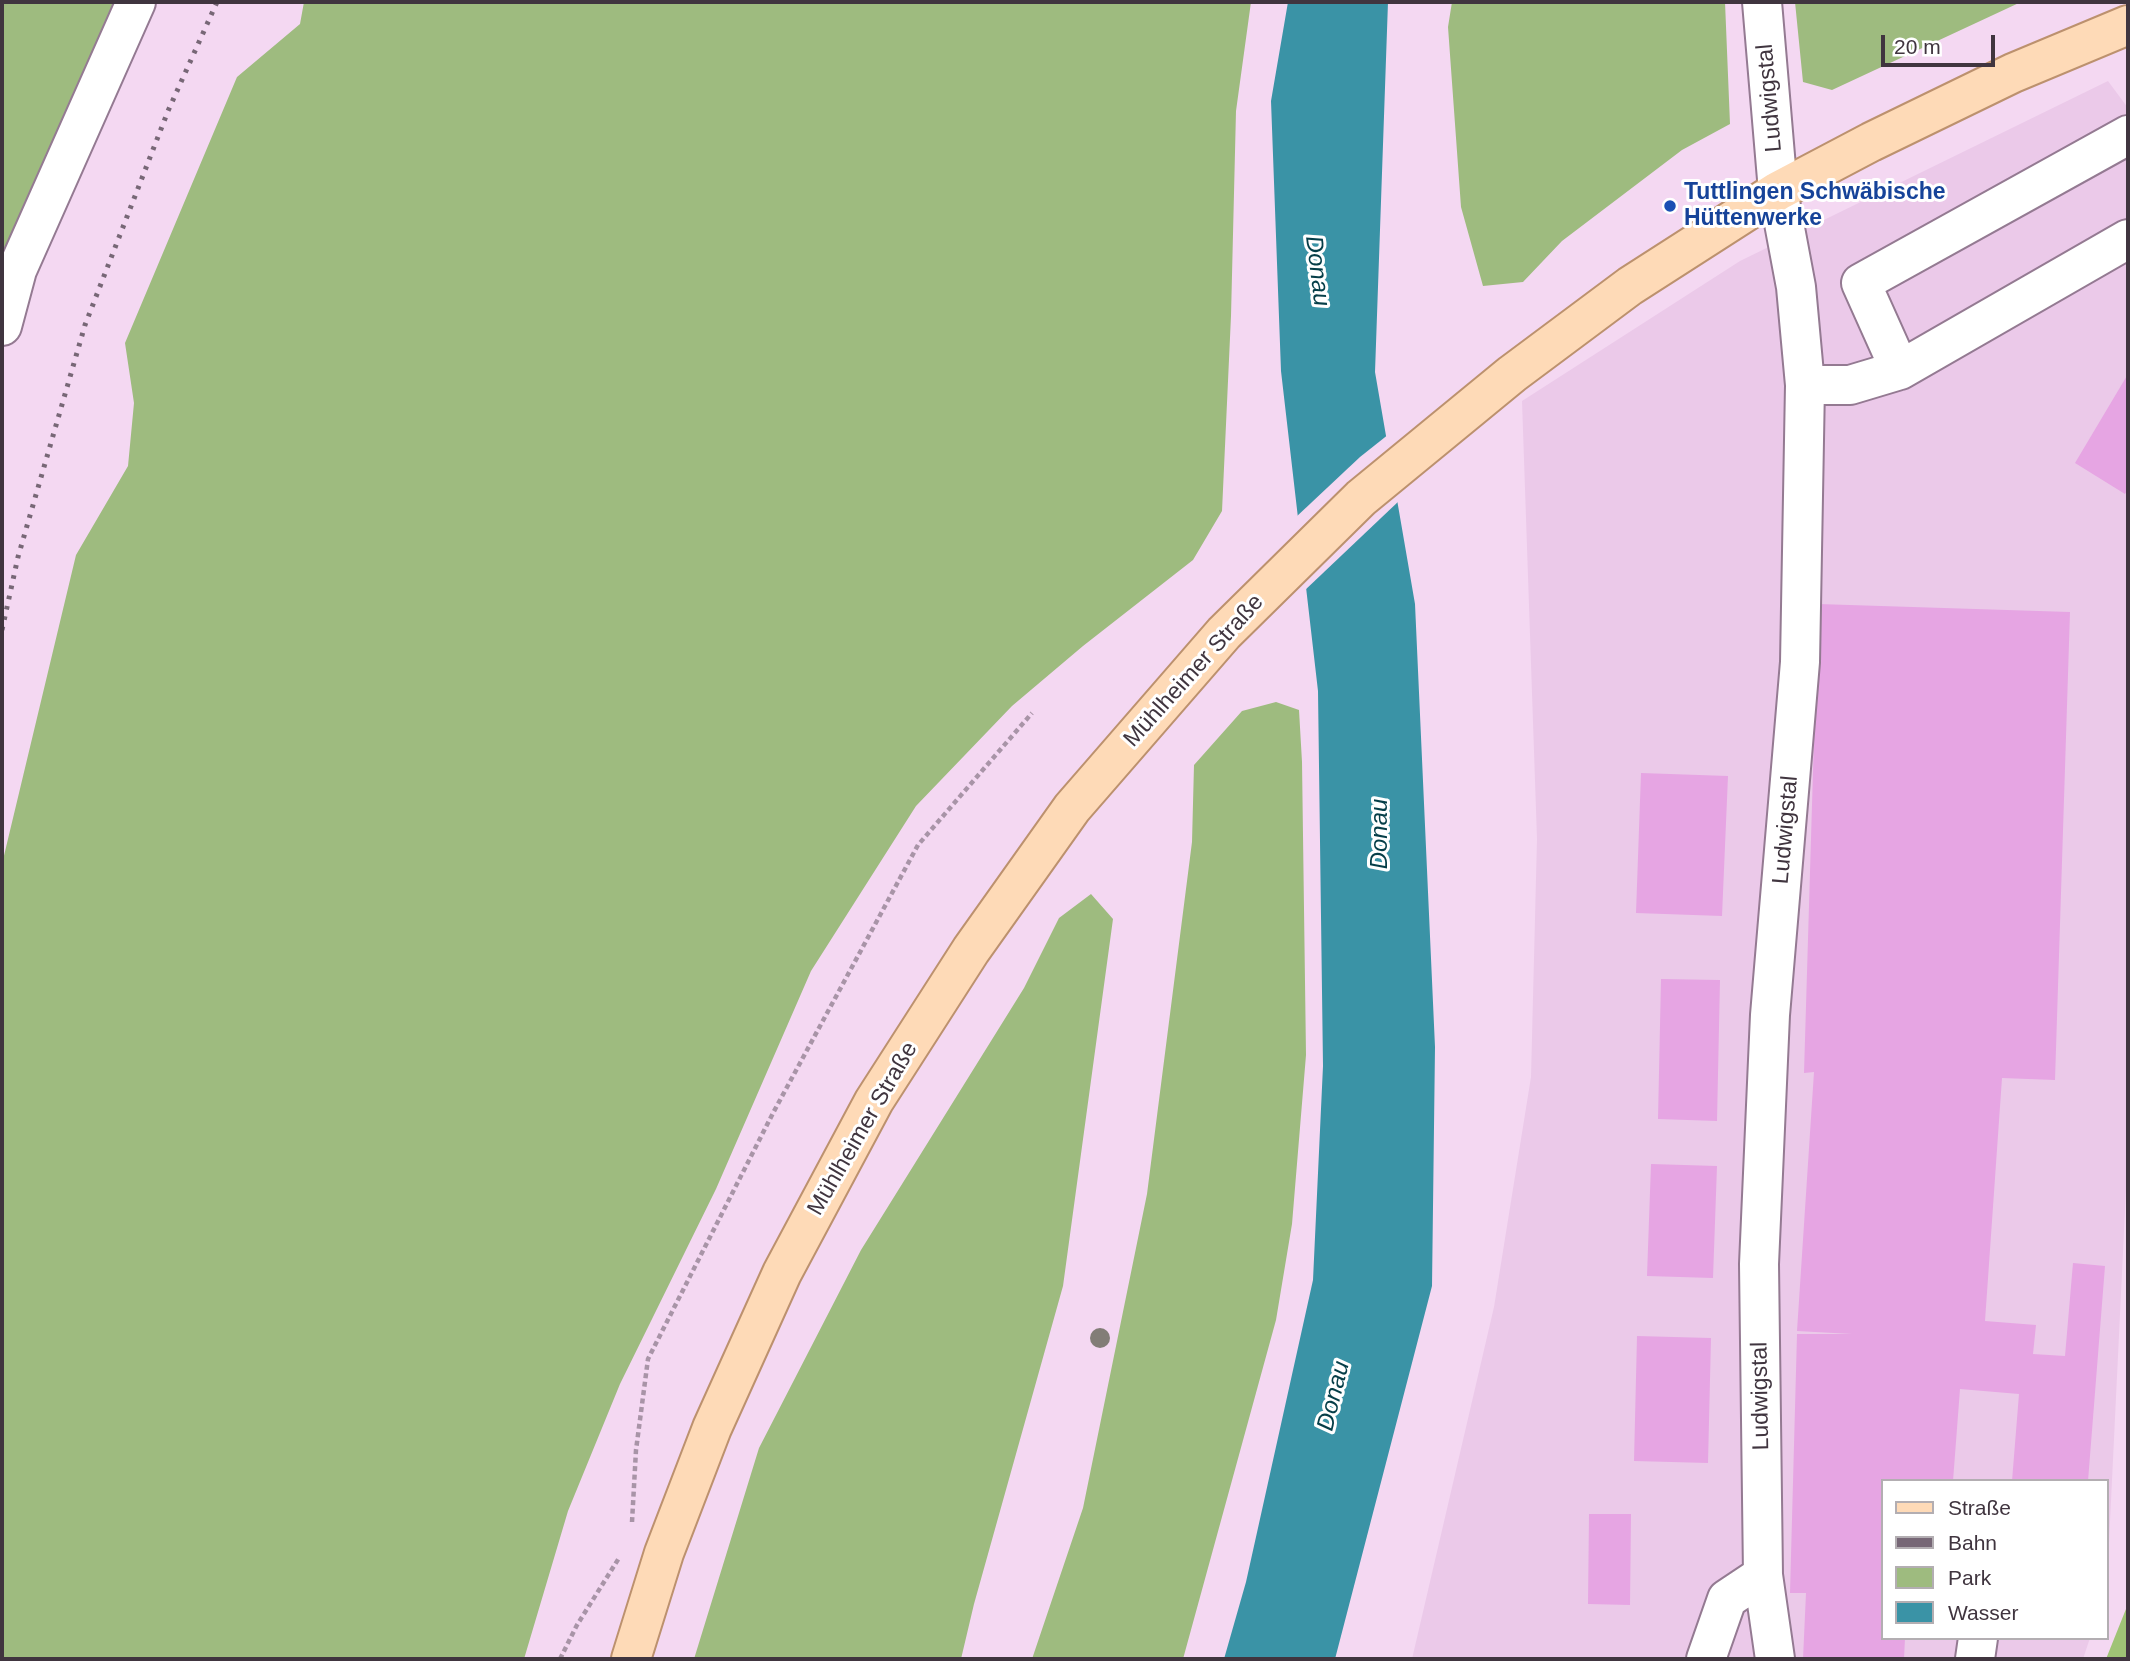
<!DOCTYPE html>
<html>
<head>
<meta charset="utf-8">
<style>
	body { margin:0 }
	#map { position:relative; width:2130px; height:1661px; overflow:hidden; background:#f4d8f2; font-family:Helvetica,sans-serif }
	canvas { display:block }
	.frame { position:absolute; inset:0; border:4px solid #40353f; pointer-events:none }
	.legend { position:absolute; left:1881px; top:1479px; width:228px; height:161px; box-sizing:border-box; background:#fff; border:2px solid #b3aeb2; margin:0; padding:9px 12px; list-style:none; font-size:21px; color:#40353f }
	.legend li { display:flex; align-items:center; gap:14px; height:35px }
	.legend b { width:35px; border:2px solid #b3aeb2 }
	.scale { position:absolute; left:1881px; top:35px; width:114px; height:32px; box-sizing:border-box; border:4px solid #40353f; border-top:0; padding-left:9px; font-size:21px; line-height:24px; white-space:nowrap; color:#40353f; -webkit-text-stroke:5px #fff; paint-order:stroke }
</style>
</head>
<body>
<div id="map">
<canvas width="2130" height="1661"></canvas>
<div class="frame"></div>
<ul class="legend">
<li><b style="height:9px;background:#fedab7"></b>Straße</li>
<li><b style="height:9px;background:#776776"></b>Bahn</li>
<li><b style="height:19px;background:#9ebb7f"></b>Park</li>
<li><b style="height:19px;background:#3a93a6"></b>Wasser</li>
</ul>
<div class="scale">20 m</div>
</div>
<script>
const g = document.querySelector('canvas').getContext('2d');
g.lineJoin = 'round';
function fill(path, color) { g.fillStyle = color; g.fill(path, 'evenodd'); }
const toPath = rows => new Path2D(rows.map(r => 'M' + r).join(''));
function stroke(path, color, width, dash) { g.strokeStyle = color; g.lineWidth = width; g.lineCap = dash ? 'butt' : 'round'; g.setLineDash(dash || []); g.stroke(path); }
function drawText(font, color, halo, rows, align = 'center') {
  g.font = font + ' Helvetica,sans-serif'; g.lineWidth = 6; g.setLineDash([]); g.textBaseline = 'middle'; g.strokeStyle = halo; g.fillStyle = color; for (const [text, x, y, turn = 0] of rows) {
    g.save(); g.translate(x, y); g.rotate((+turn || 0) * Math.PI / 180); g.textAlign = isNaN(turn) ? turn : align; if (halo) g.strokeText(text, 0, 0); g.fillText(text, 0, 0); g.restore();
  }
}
const built = toPath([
	[2108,81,2128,108,2128,1148,2107,1584,2107,1481,1883,1481,1883,1638,2090,1638,2083,1659,1412,1659,1494,1307,1531,1077,1537,839,1522,401,1740,261]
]);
const green = toPath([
	[2,2,123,2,2,294],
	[304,2,1251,2,1236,111,1231,316,1222,511,1193,560,1083,646,1012,706,916,806,811,971,716,1189,620,1384,568,1511,524,1659,2,1659,2,864,76,555,128,466,134,403,125,343,237,77,300,24],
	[1452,2,1725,2,1730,124,1682,150,1562,241,1523,282,1483,286,1461,207,1448,27],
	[1795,2,2021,2,1832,90,1803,82],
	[1276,702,1299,710,1302,762,1306,1055,1292,1224,1276,1320,1183,1659,1032,1659,1083,1508,1147,1194,1192,842,1194,765,1242,711],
	[1091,894,1113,919,1063,1286,974,1604,961,1659,694,1659,759,1448,861,1250,1024,988,1059,918]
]);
const forest = toPath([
	[2128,1604,2128,1659,2106,1659]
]);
const water = toPath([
	[1288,2,1388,2,1375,372,1415,604,1435,1047,1432,1286,1335,1659,1224,1659,1246,1582,1313,1280,1323,1066,1318,691,1281,371,1271,101]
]);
const pier = toPath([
	[1389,434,1400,500,1303,592,1295,518,1360,457]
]);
const building = toPath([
	[2128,374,2128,489,2125,494,2075,463],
	[1818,604,2070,612,2055,1080,2002,1078,1985,1321,2036,1325,2033,1354,2065,1356,2073,1263,2105,1266,2088,1481,2012,1481,2019,1394,1960,1389,1953,1481,1883,1481,1883,1638,1905,1638,1904,1659,1803,1659,1806,1593,1790,1593,1797,1334,1852,1334,1797,1331,1814,1072,1804,1073],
	[1641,773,1728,776,1722,916,1636,913],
	[1661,979,1720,980,1717,1121,1658,1119],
	[1651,1164,1717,1166,1713,1278,1647,1276],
	[1637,1336,1711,1338,1708,1463,1634,1461],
	[1589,1514,1631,1514,1630,1605,1588,1604]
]);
const path = toPath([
	[632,1522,636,1450,648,1359,773,1113,918,845,1032,713],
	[560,1659,577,1625,619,1558]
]);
const minor = toPath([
	[1762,2,1778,191,1796,287,1805,385,1800,662,1770,1015,1759,1264,1763,1575,1775,1659],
	[2,326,17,270,136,2],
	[1900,370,1861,283,2128,135],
	[1805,385,1850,385,1900,370,2128,239],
	[1706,1659,1727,1599,1763,1575],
	[1975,1659,1978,1638]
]);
const major = toPath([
	[631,1659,664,1553,712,1428,782,1273,874,1101,971,950,1072,808,1224,633,1361,498,1512,374,1630,286,1778,191,1871,142,2013,73,2128,25]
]);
const rail = toPath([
	[2,630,18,557,85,325,168,111,217,2]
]);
const trees = [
	[1100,1338]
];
const markers = [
	[1670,206,7,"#1a4fb4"]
];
const streetNames = [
	["Ludwigstal",1770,98,-95],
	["Mühlheimer Straße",1194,671,-48],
	["Ludwigstal",1786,830,-85],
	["Mühlheimer Straße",863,1129,-60],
	["Ludwigstal",1761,1396,-91]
];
const transitNames = [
	["Tuttlingen Schwäbische",1684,193],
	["Hüttenwerke",1684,219]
];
const waterNames = [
	["Donau",1317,271,83],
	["Donau",1380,834,-90],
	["Donau",1334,1396,-76]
];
fill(built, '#ebc9e9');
fill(green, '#9ebb7f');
fill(forest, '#9fc376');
fill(water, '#3a93a6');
fill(pier, '#f4d8f2');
fill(building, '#e6a5e3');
stroke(minor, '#947a92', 42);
stroke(major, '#bc916e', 42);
stroke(path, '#a894a7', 4.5, [5, 3.5]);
stroke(minor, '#fff', 38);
stroke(major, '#fedab7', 38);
stroke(rail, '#776776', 5, [3.5, 7]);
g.fillStyle = '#827d77';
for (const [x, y] of trees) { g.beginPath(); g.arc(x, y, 10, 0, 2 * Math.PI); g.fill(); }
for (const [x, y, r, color] of markers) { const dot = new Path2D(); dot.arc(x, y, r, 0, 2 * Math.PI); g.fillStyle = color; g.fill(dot); stroke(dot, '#fff', 2.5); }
drawText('23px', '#40353f', '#fff', streetNames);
drawText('bold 23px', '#164399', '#fff', transitNames, 'left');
drawText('italic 24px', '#053e48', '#fff', waterNames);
</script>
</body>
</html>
